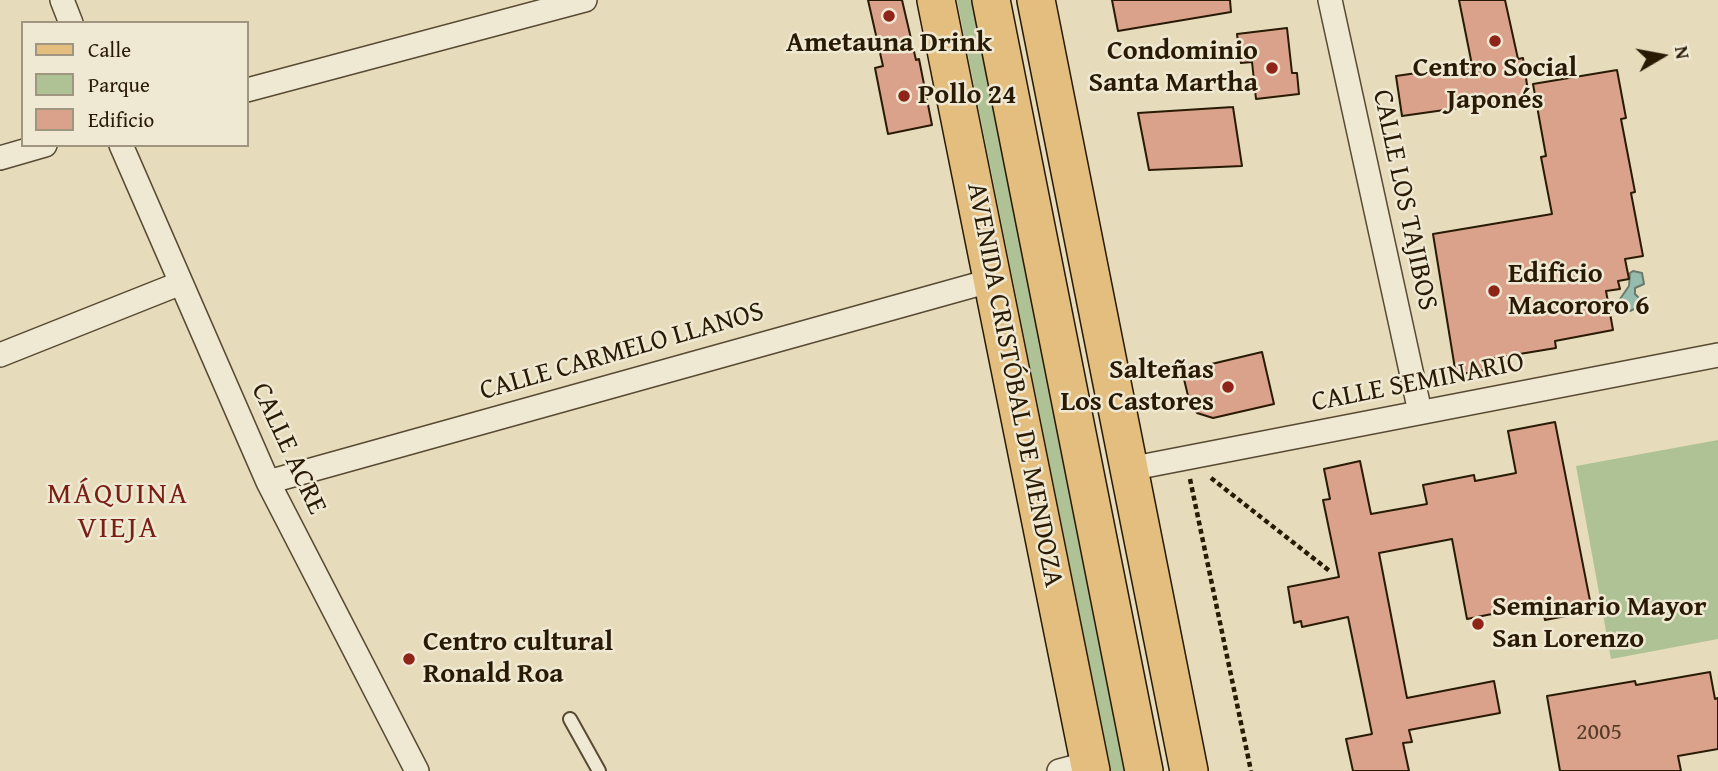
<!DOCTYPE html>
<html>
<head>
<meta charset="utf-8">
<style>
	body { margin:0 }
	#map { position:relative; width:1718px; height:771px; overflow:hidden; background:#e6dcbb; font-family:"Gentium Book Plus",serif }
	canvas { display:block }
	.legend { position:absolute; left:21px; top:21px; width:228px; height:126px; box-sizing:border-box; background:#efe8d3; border:2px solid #a09680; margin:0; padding:9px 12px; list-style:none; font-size:21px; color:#291a04 }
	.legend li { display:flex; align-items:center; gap:14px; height:35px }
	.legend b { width:35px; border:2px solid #a09680 }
	.north { position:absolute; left:1627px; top:21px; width:70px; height:70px; -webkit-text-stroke:5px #efe8d3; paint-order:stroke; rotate:80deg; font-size:19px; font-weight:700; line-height:28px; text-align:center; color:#291a04 }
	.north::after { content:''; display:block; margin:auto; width:24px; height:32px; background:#291a04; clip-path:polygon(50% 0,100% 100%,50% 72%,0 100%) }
</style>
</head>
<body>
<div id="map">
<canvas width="1718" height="771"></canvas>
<ul class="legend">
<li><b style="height:9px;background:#e3be7e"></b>Calle</li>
<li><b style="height:19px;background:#aec295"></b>Parque</li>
<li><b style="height:19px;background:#daa28b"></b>Edificio</li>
</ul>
<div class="north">N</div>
</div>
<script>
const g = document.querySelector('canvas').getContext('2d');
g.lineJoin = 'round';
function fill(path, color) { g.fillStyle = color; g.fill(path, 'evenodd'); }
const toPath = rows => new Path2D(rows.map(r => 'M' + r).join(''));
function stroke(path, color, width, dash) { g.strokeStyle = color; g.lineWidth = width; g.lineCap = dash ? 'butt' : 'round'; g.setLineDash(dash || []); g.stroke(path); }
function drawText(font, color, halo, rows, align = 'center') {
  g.font = font + ' "Gentium Book Plus",serif'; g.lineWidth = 5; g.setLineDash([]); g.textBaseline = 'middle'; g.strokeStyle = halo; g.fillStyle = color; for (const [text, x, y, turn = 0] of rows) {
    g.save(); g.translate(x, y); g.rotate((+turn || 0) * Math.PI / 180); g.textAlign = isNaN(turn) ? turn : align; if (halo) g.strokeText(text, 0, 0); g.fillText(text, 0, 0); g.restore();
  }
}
const green = toPath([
	[957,0,975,0,1133,771,1111,771],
	[1718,440,1718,639,1611,659,1576,466]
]);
const water = toPath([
	[1633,271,1642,273,1644,284,1635,288,1635,294,1640,299,1640,302,1638,307,1630,311,1622,308,1620,299,1629,286,1630,273,1633,271]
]);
const building = toPath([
	[868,0,902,0,916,60,919,59,932,125,888,134,875,68,883,66,868,0],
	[1112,0,1230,0,1231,12,1118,31,1112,0],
	[1459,0,1505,0,1518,59,1523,58,1529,98,1402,116,1396,76,1472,65,1459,0],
	[1287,28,1292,73,1297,73,1299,94,1256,99,1252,62,1241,63,1237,34,1287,28],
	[1617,70,1626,118,1621,119,1635,192,1631,193,1643,256,1625,259,1629,279,1618,281,1620,289,1606,291,1613,330,1555,341,1556,348,1483,360,1485,370,1456,375,1433,234,1552,214,1541,157,1546,156,1533,84,1617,70],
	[1233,107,1242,166,1149,170,1138,113,1233,107],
	[1262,352,1274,404,1213,418,1197,413,1190,404,1182,371,1262,352],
	[1555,422,1592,611,1545,620,1542,604,1467,619,1452,539,1379,553,1407,698,1494,681,1500,713,1409,730,1412,742,1403,743,1409,771,1353,771,1346,739,1372,734,1348,617,1302,627,1301,621,1294,623,1288,587,1339,577,1323,500,1330,499,1324,469,1360,461,1371,514,1427,504,1423,485,1474,475,1475,481,1516,473,1508,431,1555,422],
	[1710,672,1715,699,1718,698,1718,749,1678,756,1681,771,1560,771,1547,696,1635,681,1636,685,1710,672]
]);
const path = toPath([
	[1211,478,1331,572],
	[1190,479,1251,771]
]);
const service = toPath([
	[570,719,599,771]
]);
const minor = toPath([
	[62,0,71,23],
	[1330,0,1420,412],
	[247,90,585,0],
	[121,145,268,482,417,771],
	[0,158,45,145],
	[0,355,181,283],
	[1129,469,1718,355],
	[268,482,993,280],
	[1059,771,1089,763]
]);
const primary = toPath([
	[936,0,1091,771],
	[991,0,1144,771],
	[1036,0,1189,771]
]);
const markers = [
	[889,16,7,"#8f2418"],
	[1495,41,7,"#8f2418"],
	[1272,68,7,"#8f2418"],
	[904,96,7,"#8f2418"],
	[1494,291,7,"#8f2418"],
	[1228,387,7,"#8f2418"],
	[1478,624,7,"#8f2418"],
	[409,659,7,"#8f2418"]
];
const numberNames = [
	["2005",1599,733]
];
const poiNames = [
	["Ametauna Drink",889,44,"center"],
	["Condominio",1258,52,"right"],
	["Santa Martha",1258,84,"right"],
	["Centro Social",1495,69,"center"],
	["Japonés",1495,101,"center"],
	["Pollo 24",918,96],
	["Edificio",1508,275],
	["Macororo 6",1508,307],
	["Salteñas",1214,371,"right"],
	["Los Castores",1214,403,"right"],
	["Seminario Mayor",1492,608],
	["San Lorenzo",1492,640],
	["Centro cultural",423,643],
	["Ronald Roa",423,675]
];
const streetNames = [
	["CALLE LOS TAJIBOS",1404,200,78],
	["CALLE CARMELO LLANOS",622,352,-16],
	["CALLE SEMINARIO",1418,383,-11],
	["AVENIDA CRISTÓBAL DE MENDOZA",1014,385,79],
	["CALLE ACRE",288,449,65]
];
const neighbourhoodNames = [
	["MÁQUINA",118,495],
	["VIEJA",118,529]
];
fill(green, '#aec295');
fill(water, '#96bcaf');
stroke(water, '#6a7b6b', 2);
fill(building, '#daa28b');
stroke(building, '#291a04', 2);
stroke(service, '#584a32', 16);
stroke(minor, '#584a32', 26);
stroke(primary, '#291a04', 40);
stroke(path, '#291a04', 4.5, [5, 3.5]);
stroke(service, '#efe8d3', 12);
stroke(minor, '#efe8d3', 23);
stroke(primary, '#e3be7e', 37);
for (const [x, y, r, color] of markers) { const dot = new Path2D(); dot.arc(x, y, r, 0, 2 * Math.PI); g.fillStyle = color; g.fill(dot); stroke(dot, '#efe8d3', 2.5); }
drawText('24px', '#553c26', null, numberNames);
drawText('bold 28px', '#291a04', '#efe8d3', poiNames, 'left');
drawText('28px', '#291a04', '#efe8d3', streetNames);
g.letterSpacing = '2px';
drawText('30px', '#7a1f14', '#efe8d3', neighbourhoodNames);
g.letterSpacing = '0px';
</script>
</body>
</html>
